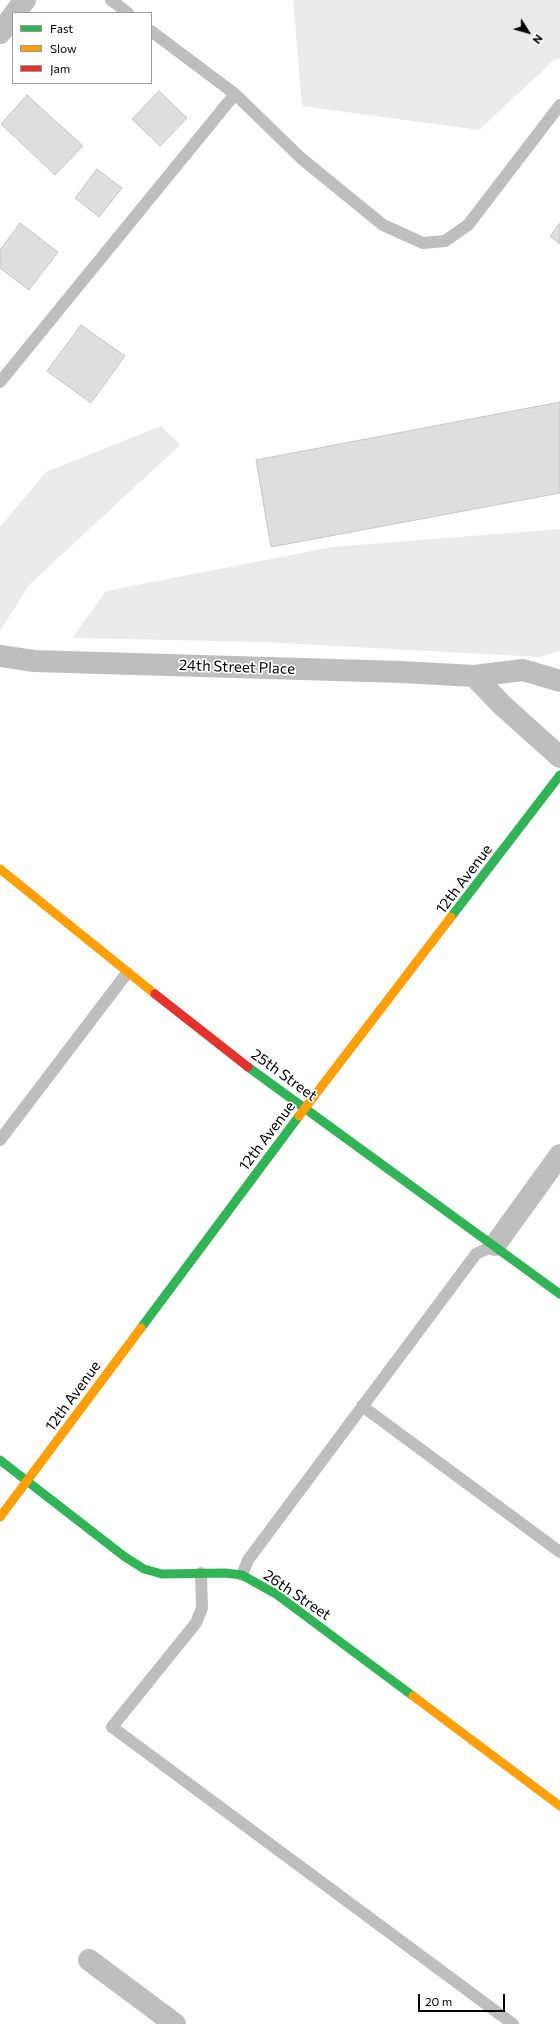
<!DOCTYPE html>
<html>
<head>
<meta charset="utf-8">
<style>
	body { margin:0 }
	#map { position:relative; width:560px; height:2024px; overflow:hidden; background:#fff; font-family:Commissioner,sans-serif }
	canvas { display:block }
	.legend { position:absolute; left:12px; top:12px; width:140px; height:72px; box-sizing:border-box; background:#fff; border:1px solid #999; margin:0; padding:5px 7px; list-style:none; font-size:12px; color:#000 }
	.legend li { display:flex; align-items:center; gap:8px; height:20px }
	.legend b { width:20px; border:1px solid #999 }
	.north { position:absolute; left:508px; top:12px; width:40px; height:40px; -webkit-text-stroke:3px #fff; paint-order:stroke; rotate:127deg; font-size:11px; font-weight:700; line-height:16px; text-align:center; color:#000 }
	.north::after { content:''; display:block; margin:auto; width:14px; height:18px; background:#000; clip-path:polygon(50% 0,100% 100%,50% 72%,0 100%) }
	.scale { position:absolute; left:418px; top:1994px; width:87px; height:18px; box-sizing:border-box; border:2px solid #000; border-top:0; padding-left:5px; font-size:12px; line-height:14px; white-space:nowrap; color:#000; -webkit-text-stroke:3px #fff; paint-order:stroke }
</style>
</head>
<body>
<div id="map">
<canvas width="560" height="2024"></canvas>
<ul class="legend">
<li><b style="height:5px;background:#30b455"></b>Fast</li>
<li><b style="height:5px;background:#ff9f0a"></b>Slow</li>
<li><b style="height:5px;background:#e5322d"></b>Jam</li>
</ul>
<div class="north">N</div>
<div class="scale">20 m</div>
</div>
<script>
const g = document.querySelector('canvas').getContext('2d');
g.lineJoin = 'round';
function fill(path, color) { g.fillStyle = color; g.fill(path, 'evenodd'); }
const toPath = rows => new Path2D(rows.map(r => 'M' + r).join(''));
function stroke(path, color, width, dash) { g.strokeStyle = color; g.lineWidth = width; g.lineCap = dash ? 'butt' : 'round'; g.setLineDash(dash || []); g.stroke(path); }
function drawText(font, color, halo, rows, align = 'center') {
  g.font = font + ' Commissioner,sans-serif'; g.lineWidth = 3.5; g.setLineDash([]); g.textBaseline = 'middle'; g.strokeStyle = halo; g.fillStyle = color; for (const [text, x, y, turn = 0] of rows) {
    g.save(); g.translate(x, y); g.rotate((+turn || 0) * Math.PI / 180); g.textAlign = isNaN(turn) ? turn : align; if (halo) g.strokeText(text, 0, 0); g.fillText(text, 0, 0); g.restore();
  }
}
const green = toPath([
	[293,0,560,0,560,58,554,60,479,130,302,106],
	[161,426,180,445,30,584,0,631,0,527,46,472],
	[560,529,560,651,540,657,262,642,72,638,106,591,332,547]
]);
const building = toPath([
	[159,91,187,118,160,146,132,119,159,91],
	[27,95,83,146,55,175,1,124,27,95],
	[97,169,122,188,99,217,75,198,97,169],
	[20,223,58,252,29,290,0,268,0,250,20,223],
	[560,223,560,244,550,236,560,223],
	[81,325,125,356,91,403,47,371,81,325],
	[560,402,560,493,271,547,256,460,560,402]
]);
const lane = toPath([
	[111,0,128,13],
	[151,31,235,94,302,159,383,225,423,243,445,241,468,225,560,105],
	[0,382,235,94],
	[0,1140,127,973],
	[362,1406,560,1552],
	[201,1573,202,1608,196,1623,112,1727,513,2024],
	[242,1575,248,1560,476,1254,495,1245]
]);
const street = toPath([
	[15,13,25,0],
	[0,33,13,16],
	[0,656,34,661,402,672,474,676,523,670,560,681],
	[474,676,502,705,560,757],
	[495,1245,560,1155],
	[89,1960,175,2024]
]);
const fast = toPath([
	[451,917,560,775],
	[248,1067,560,1294],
	[141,1328,299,1116],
	[0,1460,125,1557,144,1569,162,1574,225,1573,242,1575,276,1594,413,1696]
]);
const slow = toPath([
	[0,869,155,994],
	[299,1116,451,917],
	[0,1517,141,1328],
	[413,1696,560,1806]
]);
const jam = toPath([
	[155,994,248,1067]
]);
const streetNames = [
	["24th Street Place",237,667,2],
	["12th Avenue",464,879,-53],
	["25th Street",284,1075,36],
	["12th Avenue",267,1136,-53],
	["12th Avenue",73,1396,-54],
	["26th Street",297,1595,34]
];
fill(green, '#ebebeb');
fill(building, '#dedede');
stroke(building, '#c6c6c6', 1);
stroke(lane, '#bebebe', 12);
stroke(street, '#bebebe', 22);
stroke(fast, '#30b455', 9);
stroke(slow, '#ff9f0a', 9);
stroke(jam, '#e5322d', 9);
drawText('15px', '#000', '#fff', streetNames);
</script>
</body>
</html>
